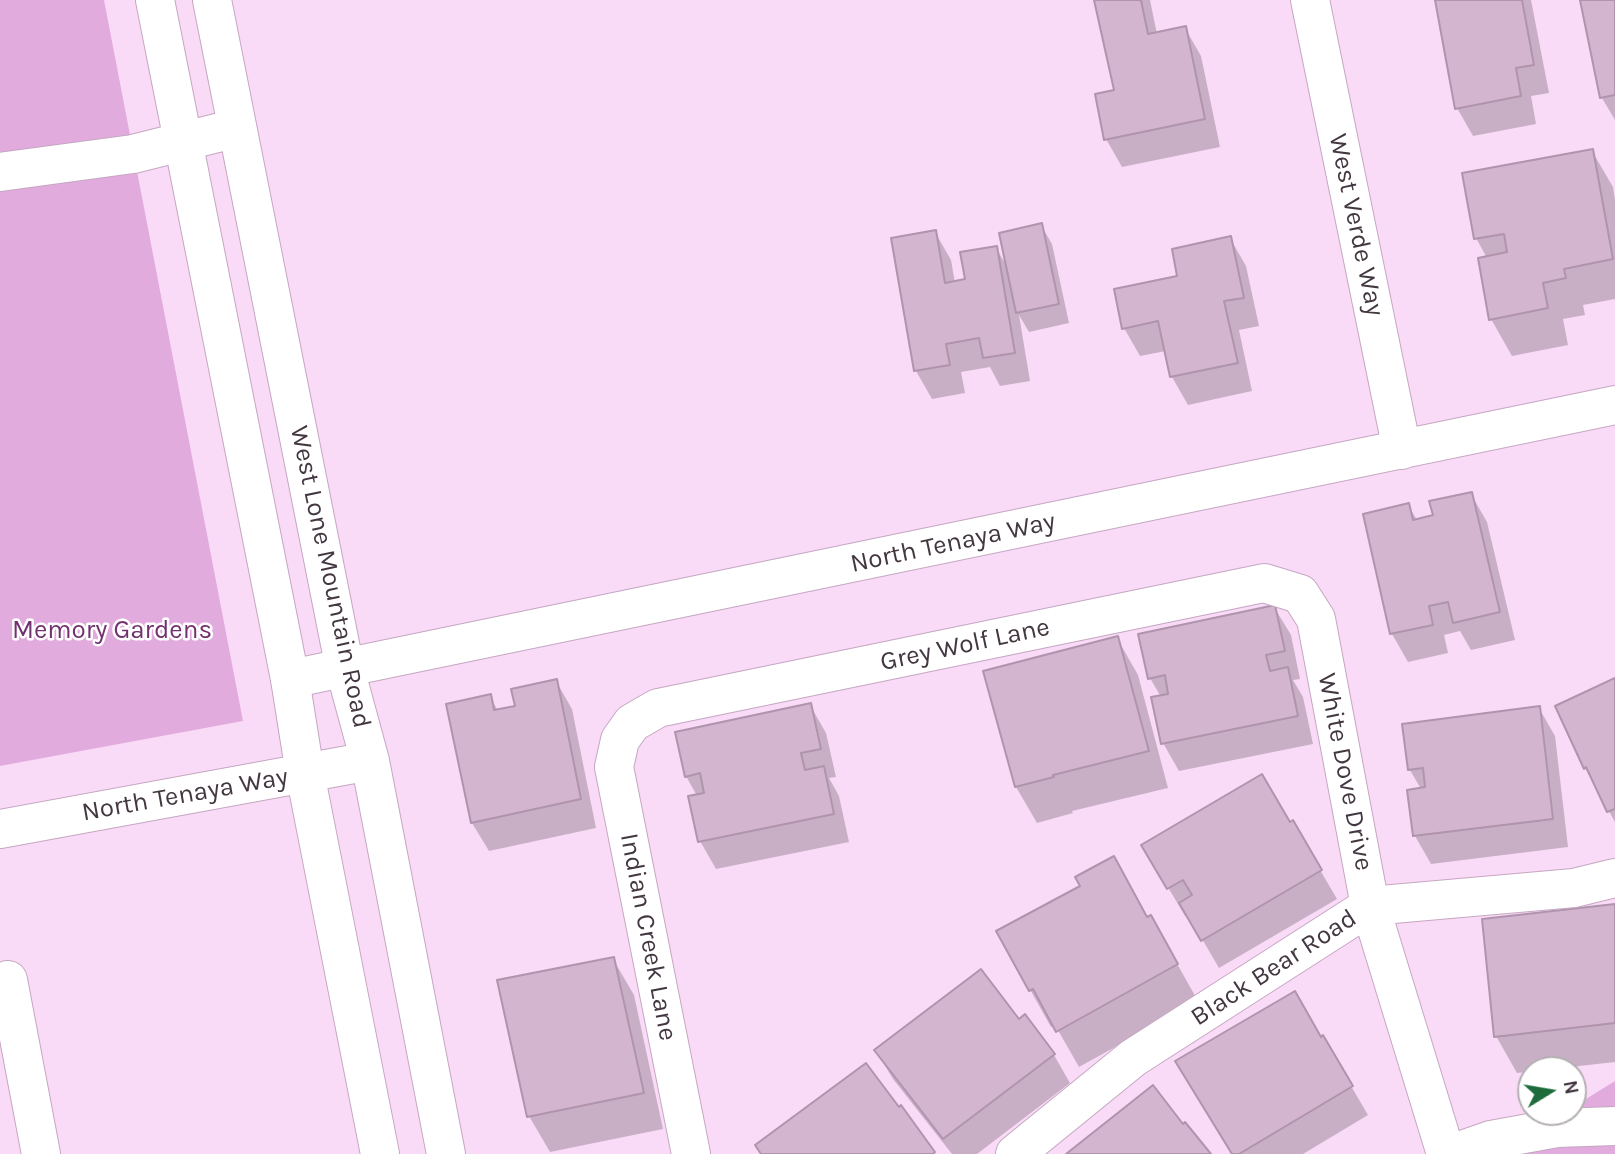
<!DOCTYPE html>
<html>
<head>
<meta charset="utf-8">
<style>
	body { margin:0 }
	#map { position:relative; width:1615px; height:1154px; overflow:hidden; background:#fadbf7; font-family:Karla,sans-serif }
	canvas { display:block }
	.north { position:absolute; left:1517px; top:1056px; width:70px; height:70px; box-sizing:border-box; background:#fff; border:2px solid #b4afb3; border-radius:50%; rotate:79deg; font-size:19px; font-weight:700; line-height:28px; text-align:center; color:#433741 }
	.north::after { content:''; display:block; margin:auto; width:24px; height:32px; background:#1e6c3c; clip-path:polygon(50% 0,100% 100%,50% 72%,0 100%) }
</style>
</head>
<body>
<div id="map">
<canvas width="1615" height="1154"></canvas>
<div class="north">N</div>
</div>
<script>
const g = document.querySelector('canvas').getContext('2d');
g.lineJoin = 'round';
function fill(path, color) { g.fillStyle = color; g.fill(path, 'evenodd'); }
const toPath = rows => new Path2D(rows.map(r => 'M' + r).join(''));
function stroke(path, color, width, dash) { g.strokeStyle = color; g.lineWidth = width; g.lineCap = dash ? 'butt' : 'round'; g.setLineDash(dash || []); g.stroke(path); }
function drawText(font, color, halo, rows, align = 'center') {
  g.font = font + ' Karla,sans-serif'; g.lineWidth = 5; g.setLineDash([]); g.textBaseline = 'middle'; g.strokeStyle = halo; g.fillStyle = color; for (const [text, x, y, turn = 0] of rows) {
    g.save(); g.translate(x, y); g.rotate((+turn || 0) * Math.PI / 180); g.textAlign = isNaN(turn) ? turn : align; if (halo) g.strokeText(text, 0, 0); g.fillText(text, 0, 0); g.restore();
  }
}
const green = toPath([
	[0,0,104,0,243,721,0,766],
	[1615,1081,1615,1154,1495,1154,1573,1112,1573,1107]
]);
const shadow = toPath([
	[1096,0,1150,0,1157,34,1185,28,1201,56,1220,147,1122,167,1106,139,1116,92],
	[1437,0,1531,0,1549,93,1531,96,1536,124,1473,136,1457,108],
	[1581,0,1615,0,1615,120,1602,98],
	[1592,151,1613,187,1615,200,1615,299,1583,305,1585,315,1563,319,1568,345,1512,356,1491,319,1487,258,1476,238],
	[1041,225,1052,244,1069,323,1029,332,1019,315,1030,381,1000,386,990,367,961,372,965,393,932,399,916,371,893,239,935,232,951,260,955,283,967,281,996,248,1008,268],
	[1230,238,1246,266,1259,326,1239,330,1252,391,1188,405,1172,377,1166,351,1140,356,1124,328,1179,277],
	[1471,494,1487,522,1515,640,1471,650,1460,631,1444,635,1448,653,1408,662,1392,634,1365,516,1408,505,1417,520,1435,517],
	[1274,607,1291,635,1300,679,1293,680,1303,697,1313,744,1179,771,1163,743,1161,697,1150,678],
	[1117,638,1138,675,1168,788,1072,811,1073,813,1037,823,1016,787,985,673],
	[1615,680,1615,822,1585,768,1557,707],
	[556,681,572,709,596,828,489,851,472,823,490,696,498,711,517,707],
	[810,705,826,733,836,777,829,778,839,796,849,842,716,869,700,841,697,796,686,776],
	[1539,708,1555,736,1568,847,1431,864,1415,836,1409,791,1421,789,1410,770],
	[1292,822,1337,899,1219,968,1188,915,1185,916,1143,845,1289,824],
	[1615,906,1615,1062,1517,1073,1496,1036],
	[1147,919,1171,953,1198,1001,1079,1067,1055,1025,1051,1027,998,932],
	[613,959,634,995,663,1129,550,1152,529,1116],
	[1019,1022,1054,1055,1070,1083,977,1154,952,1154,893,1079,876,1051],
	[1323,1038,1368,1115,1303,1154,1233,1154,1177,1062]
]);
const building = toPath([
	[1094,0,1141,0,1148,34,1186,26,1205,119,1104,140,1095,94,1114,90,1094,0],
	[1435,0,1522,0,1534,65,1516,68,1521,96,1455,109,1435,0],
	[1580,0,1615,0,1615,95,1600,98,1580,0],
	[1593,149,1613,259,1564,269,1566,278,1543,283,1548,308,1489,320,1478,258,1507,252,1504,234,1474,239,1462,173,1593,149],
	[1042,223,1059,304,1016,313,999,233,1042,223],
	[936,230,945,283,965,279,960,252,997,246,1015,353,983,358,979,338,946,344,950,365,914,371,891,238,936,230],
	[1231,236,1244,298,1224,301,1238,363,1170,377,1158,321,1122,329,1114,289,1177,276,1172,249,1231,236],
	[1472,492,1500,612,1453,623,1448,602,1429,606,1433,625,1390,634,1363,514,1409,503,1413,520,1433,515,1429,501,1472,492],
	[1275,605,1285,651,1266,655,1270,671,1288,667,1298,716,1161,744,1151,697,1168,694,1165,675,1148,679,1138,634,1275,605],
	[1118,636,1149,751,1053,775,1054,777,1015,787,983,671,1118,636],
	[1615,678,1615,809,1607,812,1586,767,1584,769,1555,706,1615,678],
	[557,679,581,799,471,823,446,704,491,694,494,710,515,706,511,689,557,679],
	[811,703,821,749,801,753,805,770,824,766,834,814,698,842,688,796,704,793,700,773,685,777,675,732,811,703],
	[1540,706,1553,819,1413,836,1407,790,1425,787,1423,768,1408,770,1402,724,1540,706],
	[1262,774,1290,822,1293,820,1322,870,1201,941,1179,903,1192,895,1183,880,1167,889,1141,845,1262,774],
	[1114,856,1147,917,1151,915,1178,964,1056,1032,1033,989,1029,991,996,931,1080,886,1075,877,1114,856],
	[1615,904,1615,1023,1494,1037,1482,919,1615,904],
	[614,957,644,1093,527,1117,497,980,614,957],
	[981,969,1019,1019,1025,1014,1055,1054,943,1139,874,1050,981,969],
	[1295,991,1321,1037,1323,1035,1353,1086,1239,1154,1232,1154,1175,1061,1295,991],
	[866,1063,899,1107,901,1105,935,1152,933,1154,761,1154,755,1145,866,1063],
	[1153,1085,1183,1124,1185,1122,1211,1154,1066,1154,1153,1085]
]);
const minor = toPath([
	[1310,0,1402,450],
	[0,172,133,154,237,128],
	[290,679,1615,405],
	[8,980,41,1154],
	[691,1154,614,767,620,740,632,723,658,708,1264,583,1300,594,1316,619,1370,906,1446,1154],
	[1015,1154,1133,1058,1370,906,1574,888,1615,878],
	[1451,1154,1491,1140,1557,1128,1615,1126]
]);
const major = toPath([
	[155,0,290,679,305,773,380,1154],
	[212,0,345,669,370,761,446,1154],
	[0,829,370,761]
]);
const streetNames = [
	["West Verde Way",1356,225,78],
	["North Tenaya Way",953,543,-12],
	["West Lone Mountain Road",330,577,78],
	["Grey Wolf Lane",965,645,-12],
	["White Dove Drive",1345,772,79],
	["North Tenaya Way",185,795,-10],
	["Indian Creek Lane",648,937,79],
	["Black Bear Road",1274,968,-33]
];
const parkNames = [
	["Memory Gardens",112,631]
];
fill(green, '#e1acdd');
fill(shadow, '#0003');
fill(building, '#d3b5d0');
stroke(building, '#b093ad', 2);
stroke(minor, '#c5a7c2', 40);
stroke(major, '#c5a7c2', 40);
stroke(minor, '#fff', 38);
stroke(major, '#fff', 38);
drawText('26px', '#433741', '#fff', streetNames);
drawText('26px', '#72326f', '#fff', parkNames);
</script>
</body>
</html>
